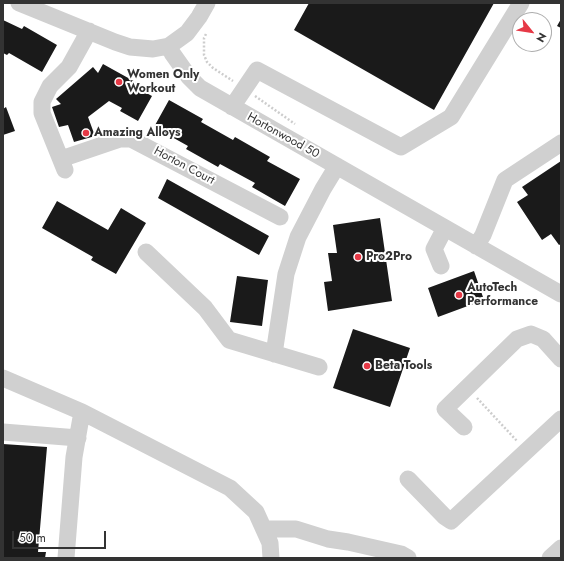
<!DOCTYPE html>
<html>
<head>
<meta charset="utf-8">
<style>
	body { margin:0 }
	#map { position:relative; width:564px; height:561px; overflow:hidden; background:#fff; font-family:Jost,sans-serif }
	canvas { display:block }
	.frame { position:absolute; inset:0; border:4px solid #333; pointer-events:none }
	.north { position:absolute; left:512px; top:12px; width:40px; height:40px; box-sizing:border-box; background:#fff; border:1px solid #adadad; border-radius:50%; rotate:120deg; font-size:11px; font-weight:700; line-height:16px; text-align:center; color:#333 }
	.north::after { content:''; display:block; margin:auto; width:14px; height:18px; background:#e63946; clip-path:polygon(50% 0,100% 100%,50% 72%,0 100%) }
	.scale { position:absolute; left:12px; top:531px; width:94px; height:18px; box-sizing:border-box; border:2px solid #333; border-top:0; padding-left:5px; font-size:12px; line-height:14px; white-space:nowrap; color:#333; -webkit-text-stroke:3px #fff; paint-order:stroke }
</style>
</head>
<body>
<div id="map">
<canvas width="564" height="561"></canvas>
<div class="frame"></div>
<div class="north">N</div>
<div class="scale">50 m</div>
</div>
<script>
const g = document.querySelector('canvas').getContext('2d');
g.lineJoin = 'round';
function fill(path, color) { g.fillStyle = color; g.fill(path, 'evenodd'); }
const toPath = rows => new Path2D(rows.map(r => 'M' + r).join(''));
function stroke(path, color, width, dash) { g.strokeStyle = color; g.lineWidth = width; g.lineCap = dash ? 'butt' : 'round'; g.setLineDash(dash || []); g.stroke(path); }
function drawText(font, color, halo, rows, align = 'center') {
  g.font = font + ' Jost,sans-serif'; g.lineWidth = 4; g.setLineDash([]); g.textBaseline = 'middle'; g.strokeStyle = halo; g.fillStyle = color; for (const [text, x, y, turn = 0] of rows) {
    g.save(); g.translate(x, y); g.rotate((+turn || 0) * Math.PI / 180); g.textAlign = isNaN(turn) ? turn : align; if (halo) g.strokeText(text, 0, 0); g.fillText(text, 0, 0); g.restore();
  }
}
const building = toPath([
	[309,3,494,3,434,110,294,30],
	[561,19,561,28,557,26],
	[3,20,22,29,24,26,57,45,42,72,9,53,7,55,3,53],
	[103,64,139,84,137,88,152,96,138,121,120,111,122,108,109,101,88,117,95,136,74,142,68,125,59,127,52,107,61,104,56,99,93,67,98,73],
	[169,100,203,119,201,122,233,140,235,137,270,157,267,161,300,179,285,206,252,187,255,183,220,164,218,167,186,149,188,146,154,127],
	[6,107,15,131,3,135,3,109],
	[561,161,561,244,559,245,551,234,542,240,517,202,528,195,522,187],
	[167,179,269,236,259,255,158,198],
	[57,201,108,230,121,208,146,223,116,274,91,260,93,257,42,228],
	[380,218,392,301,328,311,324,282,332,281,328,253,337,253,333,225],
	[474,271,484,300,438,317,428,288],
	[237,276,268,280,262,326,230,322],
	[353,329,410,348,390,407,333,388],
	[3,444,47,447,38,552,46,552,45,558,3,558]
]);
const path = toPath([
	[206,34,204,38,204,55,207,62,213,68,233,81],
	[255,96,295,124],
	[477,398,517,441]
]);
const minor = toPath([
	[19,3,115,42,130,47,153,49,169,46,172,53,189,77,200,88,561,294],
	[169,46,187,33,199,17,207,3],
	[232,107,257,70,401,147,451,117,521,3],
	[61,159,120,139,131,139,280,217],
	[65,170,42,113,42,102,50,86,69,67,89,31],
	[476,246,483,235,505,180,561,143],
	[146,252,205,308,229,340,319,367],
	[441,266,434,249,445,228],
	[274,354,286,274,298,237,323,189,337,166],
	[3,378,82,412,230,488,256,512,270,543,271,558],
	[464,427,445,409,517,339,531,334,543,339,561,359],
	[3,432,78,438],
	[408,479,445,517,451,521,561,419],
	[264,529,296,529,328,539,348,542,401,554,408,558],
	[66,558,74,457,82,412],
	[550,558,561,548]
]);
const markers = [
	[119,82,4,"#e63946"],
	[86,133,4,"#e63946"],
	[358,257,4,"#e63946"],
	[459,295,4,"#e63946"],
	[367,366,4,"#e63946"]
];
const poiNames = [
	["Women Only",127,75],
	["Workout",127,89],
	["Amazing Alloys",94,133],
	["Pro2Pro",366,257],
	["AutoTech",467,288],
	["Performance",467,302],
	["Beta Tools",375,366]
];
const streetNames = [
	["Hortonwood 50",283,136,29],
	["Horton Court",184,166,28]
];
fill(building, '#1a1a1a');
stroke(path, '#cdcdcd', 2.5, [2, 2]);
stroke(minor, '#d0d0d0', 17);
for (const [x, y, r, color] of markers) { const dot = new Path2D(); dot.arc(x, y, r, 0, 2 * Math.PI); g.fillStyle = color; g.fill(dot); stroke(dot, '#fff', 1.5); }
drawText('bold 12px', '#333', '#fff', poiNames, 'left');
drawText('12px', '#333', '#fff', streetNames);
</script>
</body>
</html>
